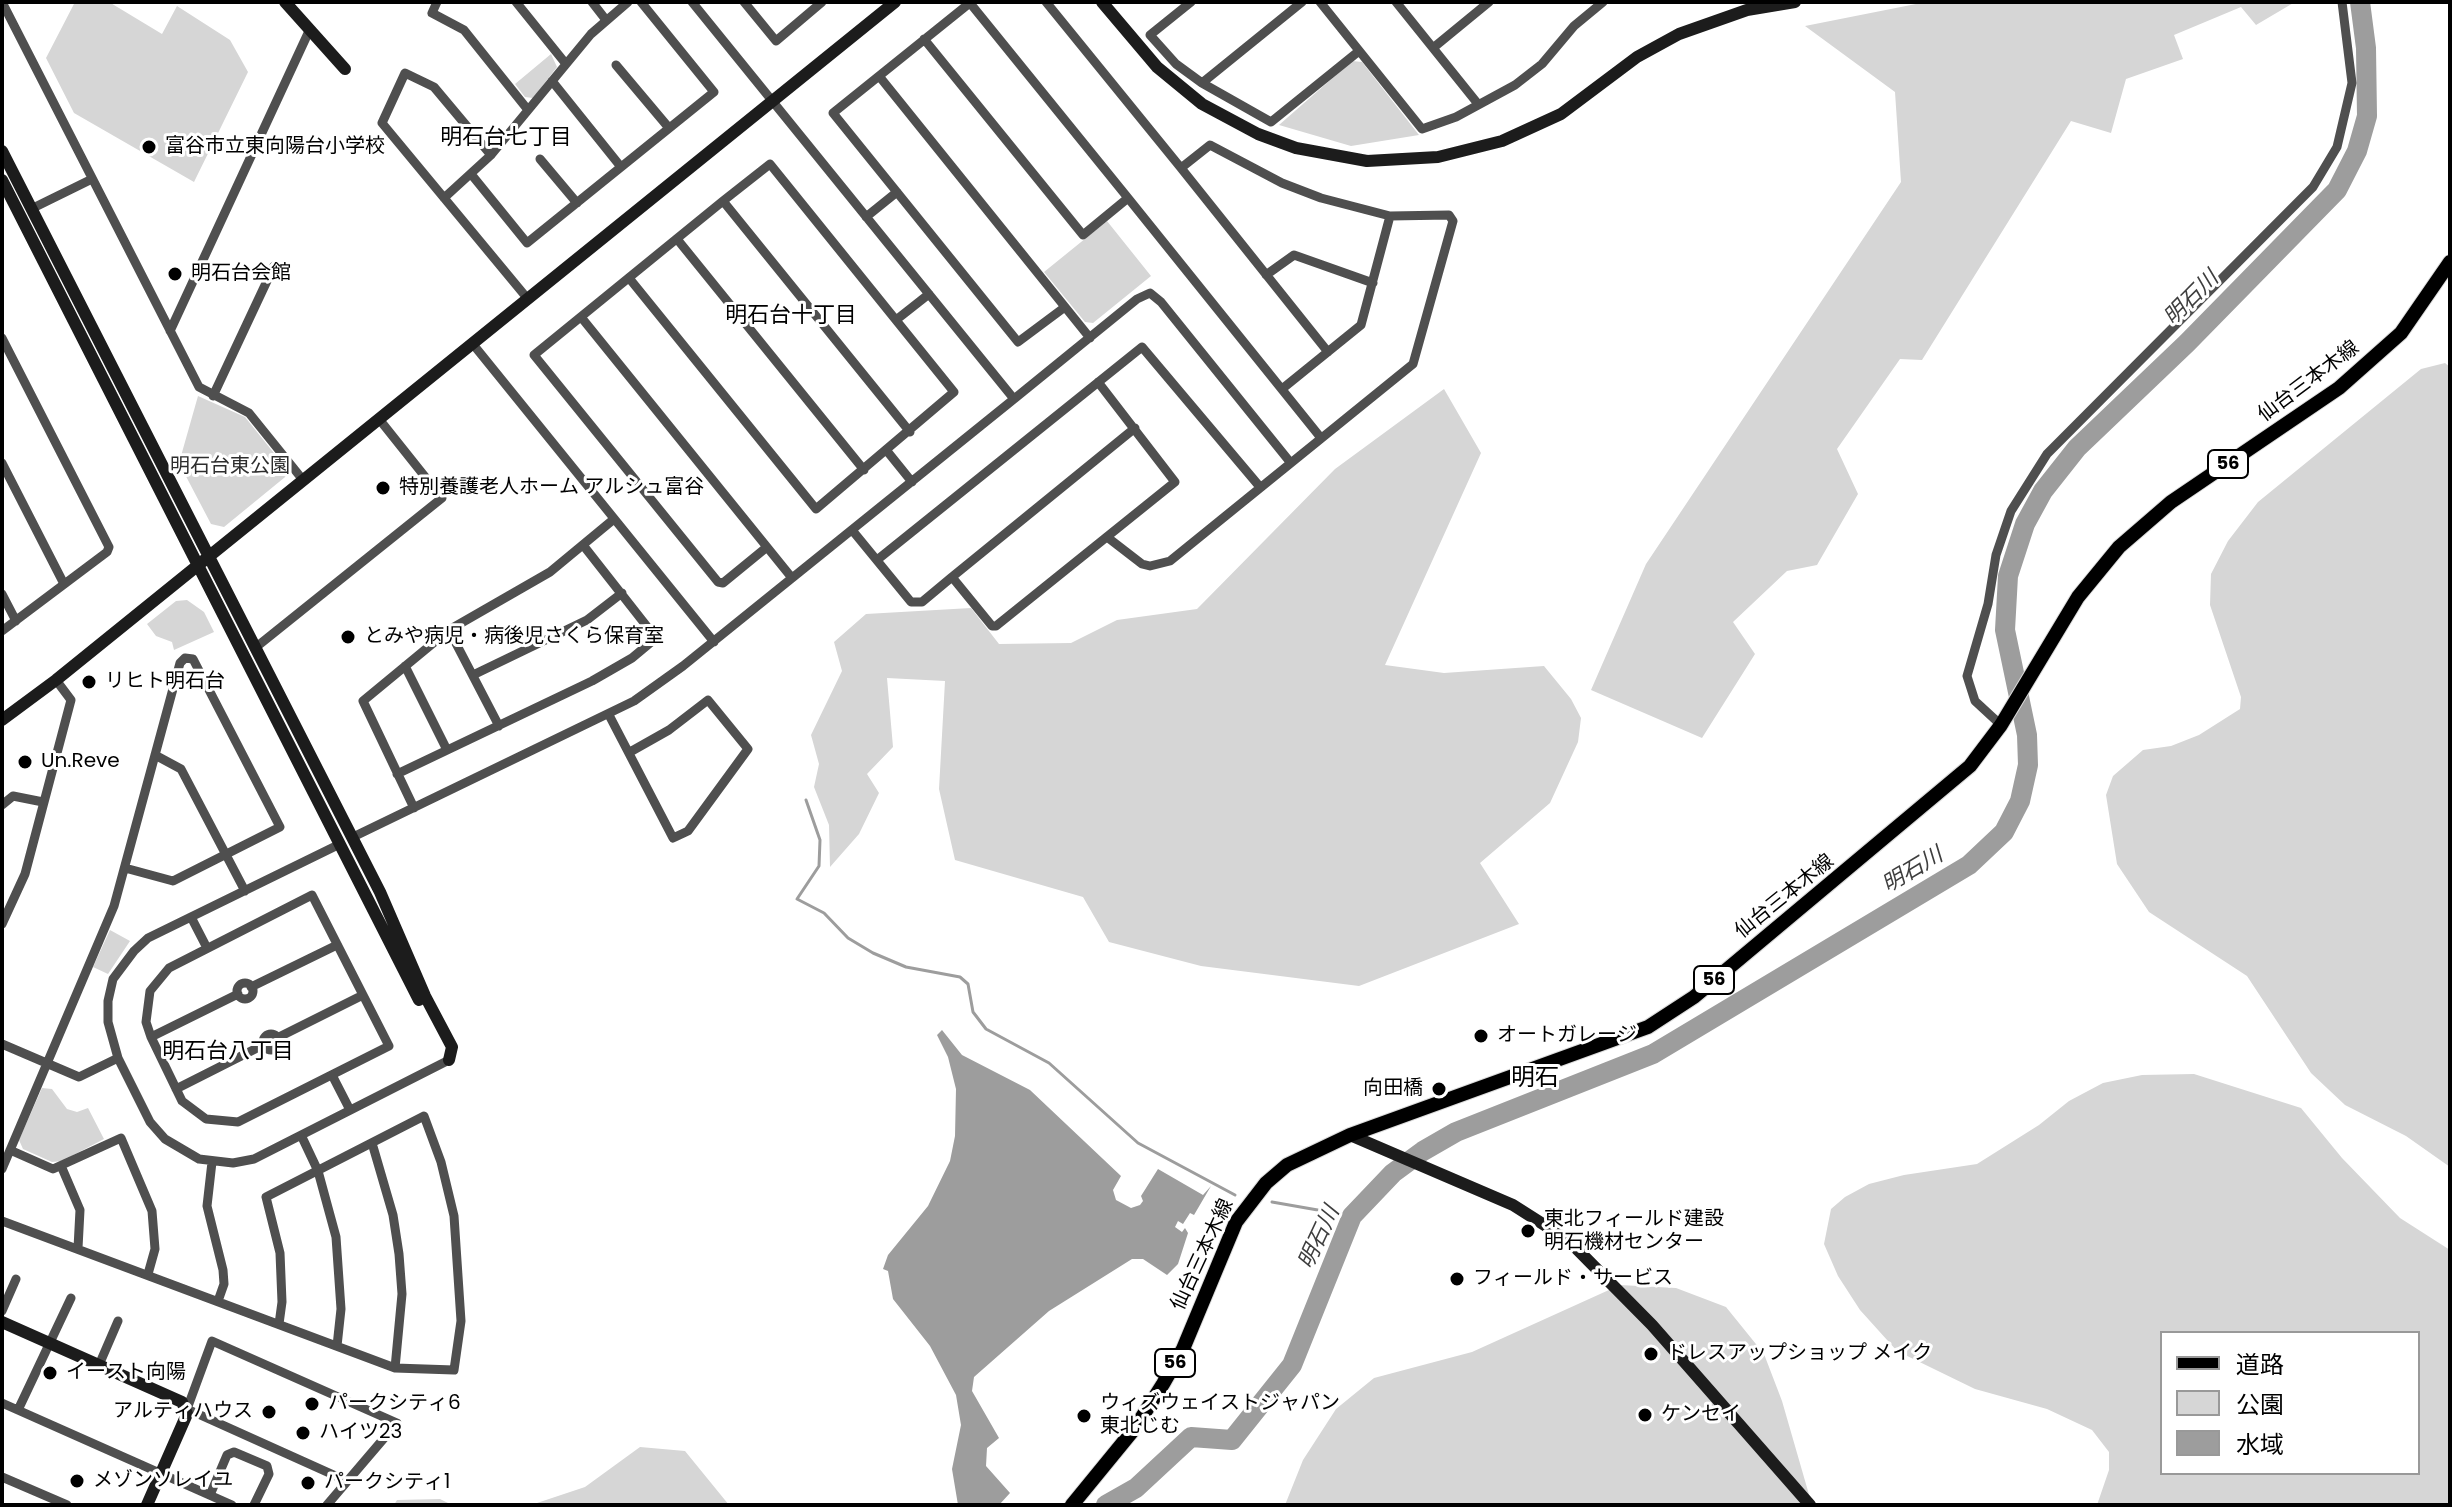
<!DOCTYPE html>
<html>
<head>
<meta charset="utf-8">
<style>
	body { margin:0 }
	#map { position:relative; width:2452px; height:1507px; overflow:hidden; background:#fff; font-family:Poppins,"Noto Sans JP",sans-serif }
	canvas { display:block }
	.frame { position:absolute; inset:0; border:4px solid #000; pointer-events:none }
	.legend { position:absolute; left:2160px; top:1331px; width:260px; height:144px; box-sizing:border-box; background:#fff; border:2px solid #999; margin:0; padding:10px 14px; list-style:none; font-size:24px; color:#000 }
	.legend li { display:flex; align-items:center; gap:16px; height:40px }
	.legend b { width:40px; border:2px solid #999 }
</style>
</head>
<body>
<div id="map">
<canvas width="2452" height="1507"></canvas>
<div class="frame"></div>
<ul class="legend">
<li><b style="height:10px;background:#000"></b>道路</li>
<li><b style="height:22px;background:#d6d6d6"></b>公園</li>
<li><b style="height:22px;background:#9d9d9d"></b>水域</li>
</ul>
</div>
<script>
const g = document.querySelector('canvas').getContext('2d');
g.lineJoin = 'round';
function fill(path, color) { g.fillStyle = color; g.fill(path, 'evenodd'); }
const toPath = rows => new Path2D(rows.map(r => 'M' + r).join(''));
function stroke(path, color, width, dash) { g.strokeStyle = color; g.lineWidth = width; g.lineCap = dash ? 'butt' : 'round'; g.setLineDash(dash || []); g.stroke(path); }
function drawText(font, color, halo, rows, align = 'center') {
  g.font = font + ' Poppins,"Noto Sans JP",sans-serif'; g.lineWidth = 6; g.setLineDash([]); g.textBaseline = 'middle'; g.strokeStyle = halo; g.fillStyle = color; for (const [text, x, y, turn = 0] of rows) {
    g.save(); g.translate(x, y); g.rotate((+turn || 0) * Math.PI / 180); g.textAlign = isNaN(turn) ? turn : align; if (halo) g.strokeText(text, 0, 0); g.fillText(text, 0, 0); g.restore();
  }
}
const green = toPath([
	[75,2,109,2,162,34,177,6,230,40,248,72,194,182,74,113,46,58],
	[1926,2,2295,2,2256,25,2241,7,2174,35,2183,59,2126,79,2111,133,2071,121,1922,360,1900,359,1837,449,1858,494,1817,565,1787,571,1733,622,1755,654,1702,738,1591,690,1646,564,1901,182,1895,92,1805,26],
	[551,54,557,67,533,98,525,97,515,84],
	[1352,61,1362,62,1419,135,1351,146,1279,125],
	[1107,221,1151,276,1093,323,1085,322,1044,272],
	[2445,363,2450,367,2450,1167,2406,1136,2345,1105,2311,1073,2247,976,2149,912,2117,864,2106,795,2113,776,2143,750,2171,746,2199,735,2240,709,2241,697,2210,605,2211,574,2228,541,2258,502,2421,369],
	[1444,389,1481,453,1385,665,1444,673,1544,666,1571,699,1581,718,1578,742,1550,803,1480,863,1519,924,1359,986,1201,966,1109,942,1083,897,955,860,939,789,945,681,887,678,893,747,867,774,879,793,859,834,830,867,829,825,814,787,819,764,811,735,842,671,834,642,866,614,971,608,999,644,1071,643,1117,620,1197,609,1335,469],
	[198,396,245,417,290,473,224,527,211,524,179,463],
	[187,600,204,612,214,632,174,650,172,642,156,636,147,624,176,601],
	[110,930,130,941,108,974,93,967],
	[2194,1074,2301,1108,2342,1158,2400,1218,2450,1250,2450,1505,2097,1505,2109,1470,2109,1452,2092,1430,2047,1409,1975,1389,1897,1351,1860,1310,1838,1276,1824,1244,1831,1209,1845,1197,1869,1184,1904,1175,1977,1164,2039,1125,2069,1101,2103,1083,2142,1075],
	[2162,1333,2418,1333,2418,1473,2162,1473],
	[42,1088,52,1089,67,1109,77,1112,88,1108,104,1139,62,1161,52,1162,23,1149,19,1140],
	[1620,1285,1676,1288,1726,1307,1764,1354,1782,1401,1812,1505,1285,1505,1303,1460,1336,1409,1374,1378,1472,1352],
	[640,1447,685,1451,729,1505,531,1505,585,1487],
	[440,1499,452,1505,394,1505,397,1500]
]);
const water = toPath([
	[942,1030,962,1055,1030,1090,1121,1176,1113,1190,1116,1200,1131,1208,1140,1205,1143,1201,1141,1196,1158,1169,1203,1195,1211,1186,1194,1215,1190,1213,1183,1224,1178,1221,1175,1227,1182,1232,1185,1228,1188,1233,1178,1264,1167,1275,1143,1259,1132,1259,1049,1311,974,1377,972,1391,999,1438,987,1448,986,1466,1010,1493,999,1505,958,1505,952,1469,961,1425,956,1395,930,1346,893,1299,888,1271,883,1269,888,1255,928,1206,950,1161,955,1136,956,1089,948,1057,937,1035]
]);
const stream = toPath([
	[806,800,820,840,819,866,797,899,824,913,848,938,873,953,906,967,960,977,968,984,973,1012,986,1029,1049,1063,1138,1143,1235,1195],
	[1272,1202,1352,1216]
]);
const river = toPath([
	[1106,1505,1136,1488,1191,1437,1232,1440,1292,1365,1352,1216,1393,1173,1423,1151,1456,1132,1653,1054,1969,865,2004,832,2020,801,2028,765,2027,735,2005,630,2008,576,2025,524,2043,491,2077,448,2187,343,2337,190,2357,151,2367,116,2366,48,2360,2]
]);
const street = toPath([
	[2,2,199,387,249,413,303,480],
	[437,2,432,13,464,30,528,110],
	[516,2,566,64],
	[592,2,606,20],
	[692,2,1014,399,1137,299,1150,293,1161,302,1290,462],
	[744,2,776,41,822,2],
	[971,2,833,113,1018,342,1065,307],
	[1046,2,1181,168,1210,145,1282,183,1321,198,1390,216,1449,215,1453,221,1413,364,1170,561,1150,566,1142,564,1107,537],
	[1191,2,1150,35,1176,64,1202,83,1271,122,1359,51],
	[1320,2,1422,129,1456,117,1515,85,1542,64,1574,26,1603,2],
	[1396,2,1478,104],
	[924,39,1083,235,1128,198,970,3],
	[1433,48,1489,2],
	[616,65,669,128],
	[879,76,1090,338],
	[552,81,621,167],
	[1202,83,1302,2],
	[491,155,434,87,405,73,382,123,527,298],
	[540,159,577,203],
	[1181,168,1328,352],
	[471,174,527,243,714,92,641,2],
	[444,198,491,155,591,34,628,2],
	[1128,198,1321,438],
	[723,201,910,432],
	[31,209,92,179],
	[866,217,897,192],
	[677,239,864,470],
	[1266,275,1294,255,1373,283],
	[629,278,816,509,954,392,770,164,723,201,534,355,718,582,723,583,767,547],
	[581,317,792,578],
	[896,320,929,294],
	[170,331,310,29],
	[2,338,109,547,107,552,2,631],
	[472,343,714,642],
	[1282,389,1361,325,1390,216],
	[213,396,274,266],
	[887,451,912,482],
	[2,463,64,584],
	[852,530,911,602,922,602,952,577,992,626,996,626,1175,482,1098,382],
	[877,560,1142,347,1260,487],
	[952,577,1135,428],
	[2,594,16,621],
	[449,630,499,726],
	[255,648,442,498,379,419],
	[405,666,447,750],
	[473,675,587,620,622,593],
	[609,715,673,838,688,831,748,749,708,700,669,730,630,752],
	[2001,725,1975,701,1967,676,1988,604,1996,555,2011,511,2047,454,2313,187,2337,147,2352,83,2342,2],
	[155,755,181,769,245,891],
	[397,774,592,681,632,658,656,638,583,545],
	[2,805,13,796,43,802],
	[414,808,363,701,449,630,550,572,614,519],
	[353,837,634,701,683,666,1014,399],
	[340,844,148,938,134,951,113,979,108,1001,108,1022,118,1058,150,1122,165,1139,199,1159,233,1163,254,1159,449,1060],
	[312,895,389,1046,238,1122,206,1119,182,1101,151,1037,146,1022,150,991,169,968,312,895],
	[191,917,207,948],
	[2,924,25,874,71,700,56,680],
	'237 991a8 8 0 1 1 16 0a8 8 0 1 1-16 0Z',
	[251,987,337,945],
	'263 1042a8 8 0 1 1 16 0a8 8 0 1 1-16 0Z',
	[151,1037,238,994],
	[277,1038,363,995],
	[2,1044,79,1077,118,1058],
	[332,1075,350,1110],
	[176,1089,263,1045],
	[301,1135,318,1171,336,1237,341,1309,337,1346],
	[372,1143,393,1215,399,1254,402,1294,395,1368],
	[10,1150,53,1169,121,1138,152,1211,155,1249,148,1274],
	[212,1162,207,1206,223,1270,224,1284,218,1301],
	[62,1168,80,1210,78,1248],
	[2,1169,114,906,180,663,185,658,193,659,280,827,173,881,125,868],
	[2,1221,395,1368,454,1370,461,1321,454,1216,441,1162,424,1116,266,1197,280,1253,282,1302,279,1324],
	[2,1311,16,1279],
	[99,1365,118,1321],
	[2,1403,232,1505],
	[18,1410,71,1298],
	[2,1477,67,1505],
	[210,1495,227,1455,234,1452,267,1466,269,1474,254,1505],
	[327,1505,397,1423,212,1341,187,1409,347,1481]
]);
const secondary = toPath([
	[285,2,345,69],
	[1102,2,1157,67,1202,104,1258,134,1296,148,1367,161,1438,157,1502,141,1561,114,1637,57,1679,34,1747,10,1795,2],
	[2,151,380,892,425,996,452,1047,449,1060],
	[2,180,419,1000],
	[2,720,56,680,895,2],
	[1350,1135,1513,1205,1568,1240,1652,1325,1810,1505],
	[2,1322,182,1402,187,1414,147,1505]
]);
const primary = toPath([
	[1072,1505,1135,1428,1163,1384,1183,1349,1236,1222,1266,1183,1287,1165,1350,1135,1648,1027,1694,997,1970,766,2001,725,2078,597,2119,547,2171,502,2339,388,2401,333,2450,262]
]);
const markers = [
	[149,147,8,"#000"],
	[175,274,8,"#000"],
	[383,488,8,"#000"],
	[348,637,8,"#000"],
	[89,682,8,"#000"],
	[25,762,8,"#000"],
	[1481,1036,8,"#000"],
	[1439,1089,8,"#000"],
	[1528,1231,8,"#000"],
	[1457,1279,8,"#000"],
	[1651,1354,8,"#000"],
	[50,1373,8,"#000"],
	[312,1404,8,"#000"],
	[269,1412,8,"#000"],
	[1645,1415,8,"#000"],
	[1084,1416,8,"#000"],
	[303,1433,8,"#000"],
	[77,1481,8,"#000"],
	[308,1483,8,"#000"]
];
const shields = [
	[2228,464,40],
	[1714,980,40],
	[1175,1363,40]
];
const shieldNames = [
	["56",2228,464],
	["56",1714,980],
	["56",1175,1363]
];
const poiNames = [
	["富谷市立東向陽台小学校",165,147],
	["明石台会館",191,274],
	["特別養護老人ホーム アルシュ富谷",399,488],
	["とみや病児・病後児さくら保育室",364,637],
	["リヒト明石台",105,682],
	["Un.Reve",41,762],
	["オートガレージ",1497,1036],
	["向田橋",1423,1089,"right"],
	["東北フィールド建設",1544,1220],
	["明石機材センター",1544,1243],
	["フィールド・サービス",1473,1279],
	["ドレスアップショップ メイク",1667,1354],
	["イースト向陽",66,1373],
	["パークシティ6",328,1404],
	["ウィズウェイストジャパン",1100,1404],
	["東北じむ",1100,1427],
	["アルティハウス",253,1412,"right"],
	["ケンセイ",1661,1415],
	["ハイツ23",319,1433],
	["メゾンソレイユ",93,1481],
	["パークシティ1",324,1483]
];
const streetNames = [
	["仙台三本木線",2309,382,-37],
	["仙台三本木線",1785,897,-39],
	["仙台三本木線",1203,1255,-65]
];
const parkNames = [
	["明石台東公園",230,467]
];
const neighbourhoodNames = [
	["明石台七丁目",506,138],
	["明石台十丁目",791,316],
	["明石台八丁目",228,1052]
];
const waterNames = [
	["明石川",2192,299,-45],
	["明石川",1913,871,-31],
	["明石川",1320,1238,-65]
];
const quarterNames = [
	["明石",1535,1079]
];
fill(green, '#d6d6d6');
fill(water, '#9d9d9d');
stroke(stream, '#9d9d9d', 3);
stroke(river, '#9d9d9d', 20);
stroke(primary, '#dbdbdb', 16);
stroke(street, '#4f4f4f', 9);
stroke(secondary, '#1c1c1c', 12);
stroke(primary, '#000', 14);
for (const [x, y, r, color] of markers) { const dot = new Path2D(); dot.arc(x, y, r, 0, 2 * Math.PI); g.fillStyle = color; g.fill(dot); stroke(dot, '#fff', 3); }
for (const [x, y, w] of shields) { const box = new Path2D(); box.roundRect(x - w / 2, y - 14, w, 28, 6); g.fillStyle = '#fff'; g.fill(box); stroke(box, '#000', 2); }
drawText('bold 18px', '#000', null, shieldNames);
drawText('20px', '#000', '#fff', poiNames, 'left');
drawText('20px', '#000', '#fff', streetNames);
drawText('20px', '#2d2d2d', '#fff', parkNames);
drawText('22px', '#000', '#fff', neighbourhoodNames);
drawText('italic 22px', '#3e3e3e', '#fff', waterNames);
drawText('24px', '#000', '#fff', quarterNames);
</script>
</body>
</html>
